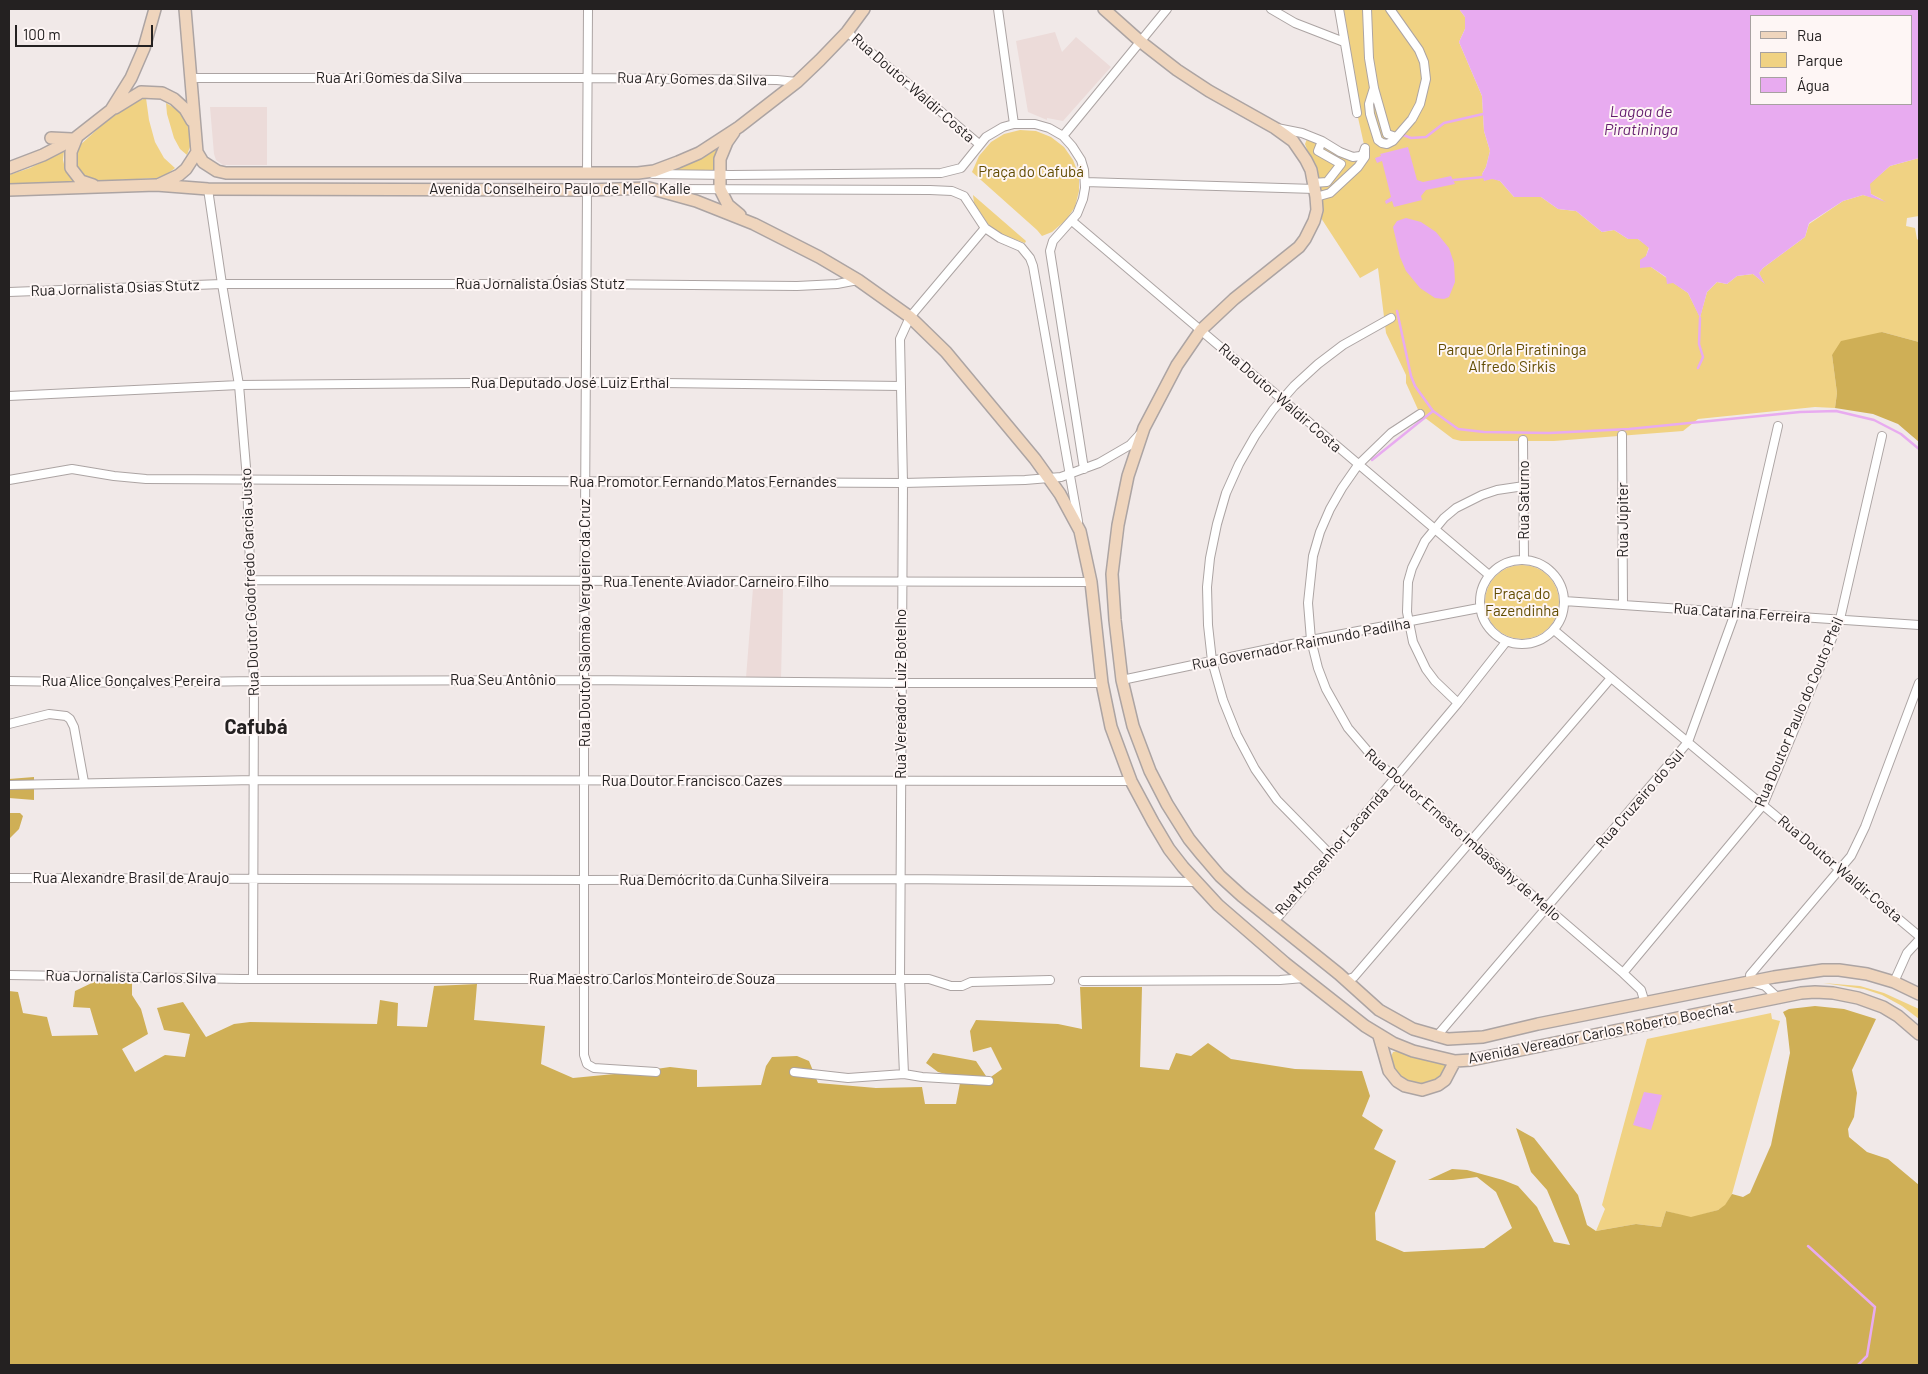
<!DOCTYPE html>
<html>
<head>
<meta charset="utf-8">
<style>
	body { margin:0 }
	#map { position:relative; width:1928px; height:1374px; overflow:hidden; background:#f1e9e8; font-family:Barlow,sans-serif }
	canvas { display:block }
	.frame { position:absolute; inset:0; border:10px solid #242121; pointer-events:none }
	.legend { position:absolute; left:1750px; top:15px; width:162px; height:90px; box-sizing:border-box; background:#fef6f5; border:1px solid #a7a1a0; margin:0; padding:6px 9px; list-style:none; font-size:15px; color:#242121 }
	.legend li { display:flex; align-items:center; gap:10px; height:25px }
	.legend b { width:25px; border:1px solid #a7a1a0 }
	.scale { position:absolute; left:15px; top:25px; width:138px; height:22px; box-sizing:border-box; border:2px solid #242121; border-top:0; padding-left:6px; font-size:15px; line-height:18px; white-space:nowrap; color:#242121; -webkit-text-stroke:4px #fef6f5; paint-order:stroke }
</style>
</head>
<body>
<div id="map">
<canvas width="1928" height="1374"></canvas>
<div class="frame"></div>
<ul class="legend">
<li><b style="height:6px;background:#efd5bd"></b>Rua</li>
<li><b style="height:14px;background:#f0d283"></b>Parque</li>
<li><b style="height:14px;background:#e8abf0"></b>Água</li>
</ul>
<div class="scale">100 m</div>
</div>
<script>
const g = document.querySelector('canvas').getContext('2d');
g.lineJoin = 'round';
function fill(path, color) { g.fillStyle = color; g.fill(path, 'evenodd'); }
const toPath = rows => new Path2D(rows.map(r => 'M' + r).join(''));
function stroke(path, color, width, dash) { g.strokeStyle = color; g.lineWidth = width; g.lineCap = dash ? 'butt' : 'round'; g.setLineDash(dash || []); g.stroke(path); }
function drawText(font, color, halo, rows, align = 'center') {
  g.font = font + ' Barlow,sans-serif'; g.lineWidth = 4; g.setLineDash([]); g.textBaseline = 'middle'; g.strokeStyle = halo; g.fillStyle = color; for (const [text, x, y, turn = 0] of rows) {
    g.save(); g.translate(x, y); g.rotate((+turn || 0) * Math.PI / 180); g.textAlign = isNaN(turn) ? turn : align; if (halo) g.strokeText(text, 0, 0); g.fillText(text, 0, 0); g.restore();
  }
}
const built = toPath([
	[1055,32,1062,52,1076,37,1111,67,1063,121,1047,118,1047,120,1028,112,1016,41],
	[210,107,267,107,267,165,223,165,216,160,214,154],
	[753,588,783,589,781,680,746,678]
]);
const green = toPath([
	[1339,9,1459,9,1465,17,1465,29,1459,42,1482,96,1484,131,1490,151,1486,167,1482,174,1500,181,1514,197,1541,197,1558,209,1576,211,1602,232,1614,230,1628,239,1638,239,1649,247,1646,256,1651,267,1688,293,1700,317,1707,292,1717,282,1727,284,1737,276,1753,274,1764,283,1759,273,1763,268,1805,237,1809,224,1843,201,1863,195,1883,200,1871,194,1869,184,1890,166,1919,158,1919,216,1907,218,1906,226,1915,228,1917,239,1919,241,1919,342,1882,332,1832,355,1837,393,1835,408,1815,407,1698,419,1683,431,1554,441,1461,441,1453,439,1420,414,1406,383,1406,375,1386,333,1378,268,1360,278,1321,218,1322,200,1321,187,1305,144,1307,139,1353,157,1365,149,1357,113],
	[146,98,149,120,155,142,164,158,175,168,166,175,157,178,97,181,85,177,76,167,74,155,78,147,103,124,130,104],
	[166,103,181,112,190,131,191,144,187,155,180,149,174,138,167,114],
	[1020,130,1036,131,1051,137,1064,147,1073,160,1079,175,1079,191,1075,207,1066,220,1052,232,1042,236,1037,230,972,172,979,156,991,142,1004,134],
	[723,141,715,172,660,172],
	[64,151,63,160,65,168,75,184,9,186,9,175,30,168],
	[973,195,1026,241,1025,243,998,233,988,224,974,203],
	'1485 602a37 37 0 1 1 74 0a37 37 0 1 1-74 0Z',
	[1823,983,1860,986,1884,993,1919,1009,1919,1019,1902,1006,1882,995,1864,989],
	[1771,1013,1772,1019,1780,1021,1732,1194,1725,1206,1718,1210,1691,1218,1666,1211,1661,1227,1636,1224,1596,1231,1605,1209,1602,1205,1647,1039],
	[1397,1051,1446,1064,1445,1068,1439,1077,1430,1083,1423,1085,1406,1082,1400,1076,1392,1064,1391,1057,1393,1052]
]);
const forest = toPath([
	[1882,332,1919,342,1919,442,1898,424,1873,414,1835,408,1837,393,1832,355,1841,341],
	[34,777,34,800,9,798,9,779],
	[9,813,20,813,23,816,19,829,9,839],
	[132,978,132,995,141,1009,148,1034,122,1049,135,1072,165,1055,185,1057,190,1034,164,1030,157,1008,183,1002,206,1037,234,1024,250,1022,377,1024,380,1000,398,1003,397,1026,427,1027,434,986,477,984,474,1020,545,1026,541,1064,573,1078,635,1072,670,1067,697,1070,697,1087,761,1085,766,1066,772,1057,797,1056,809,1061,818,1083,876,1088,922,1087,925,1104,956,1104,961,1078,938,1072,926,1063,933,1053,976,1061,988,1079,1002,1069,991,1047,973,1052,970,1031,976,1020,1058,1024,1082,1029,1080,987,1142,987,1140,1067,1169,1070,1176,1053,1191,1056,1208,1043,1231,1059,1295,1069,1362,1071,1370,1096,1362,1116,1383,1130,1374,1149,1396,1161,1375,1213,1376,1240,1404,1252,1484,1248,1512,1228,1496,1192,1477,1177,1453,1180,1428,1180,1452,1169,1467,1170,1503,1180,1518,1186,1537,1207,1554,1242,1570,1245,1547,1190,1531,1172,1516,1128,1534,1138,1553,1162,1578,1195,1587,1225,1596,1231,1636,1224,1661,1227,1666,1211,1691,1217,1718,1210,1725,1205,1732,1194,1743,1197,1750,1193,1771,1145,1790,1053,1786,1018,1783,1012,1789,1009,1815,1006,1844,1009,1876,1019,1852,1070,1857,1093,1854,1117,1848,1129,1849,1137,1867,1152,1888,1159,1919,1185,1919,1365,9,1365,9,991,18,992,23,1013,47,1017,52,1036,98,1035,90,1008,73,1007,75,991,100,979]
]);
const water = toPath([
	[1459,9,1919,9,1919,158,1890,166,1870,184,1871,194,1886,202,1863,195,1843,201,1809,223,1805,237,1763,268,1759,273,1765,284,1753,274,1737,276,1727,284,1717,282,1707,292,1700,318,1688,293,1673,283,1667,284,1666,277,1651,267,1640,268,1640,260,1646,256,1649,248,1638,239,1628,239,1614,230,1602,232,1576,211,1558,209,1541,197,1514,197,1500,181,1492,179,1484,181,1482,174,1486,167,1490,151,1484,131,1482,96,1459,42,1465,29,1465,17],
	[1752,16,1912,16,1912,104,1752,104],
	[1408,147,1417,180,1423,182,1451,176,1455,184,1426,190,1421,196,1422,200,1394,207,1392,201,1386,204,1385,201,1391,197,1382,161,1377,163,1375,158,1381,156,1380,154],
	[1406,218,1421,222,1436,232,1449,248,1454,263,1455,282,1449,297,1444,299,1435,298,1420,288,1406,271,1400,257,1393,227,1397,221],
	[1644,1092,1662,1095,1651,1130,1633,1125]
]);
const stream = toPath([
	[1401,134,1411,138,1426,137,1444,123,1483,114],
	[1454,180,1483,177],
	[1397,311,1411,376,1415,386,1433,411,1458,429,1484,432,1549,433,1629,429,1800,412,1836,411,1874,420,1901,434,1919,449],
	[1698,368,1703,357,1699,344,1700,318],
	[1372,460,1433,411],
	[1808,1246,1875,1307,1867,1356,1858,1365]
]);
const street = toPath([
	[998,9,1014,124],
	[1271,9,1295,23,1344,42],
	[1339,9,1357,113],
	[1367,9,1369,58,1374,88,1387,134,1396,137],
	[847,32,979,144],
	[191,78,588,78,777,80,797,82],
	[1374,88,1369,104,1370,114,1378,140,1382,143,1387,144,1393,141,1412,119,1420,104,1426,79,1424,62,1419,50,1390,9],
	[1277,128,1302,133,1322,141,1340,152,1353,157,1360,156,1363,154,1365,148],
	[1063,136,1167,9],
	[587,172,588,9],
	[653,174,731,175,941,173,961,168,986,137,1003,127,1014,124,1035,124,1049,128,1063,136,1072,146,1081,160,1084,170,1085,188,1083,199,1077,214,1053,241,1050,251,1084,469],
	[1085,182,1315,189],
	[1313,183,1327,182,1341,164,1318,151,1322,141],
	[208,189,222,284,239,385,247,479,254,681,253,979],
	[665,189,930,190,952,191,964,196,985,228,1000,238,1021,247,1030,258,1033,266,1078,521],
	[587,190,584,680,584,1055,587,1064,594,1068,656,1072],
	[1316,197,1330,193,1358,167,1365,157,1365,150],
	[1072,221,1489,575],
	[9,292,222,284,587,284,797,286,837,284,858,280],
	[9,396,239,385,587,382,901,386],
	[1420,414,1391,433,1358,465,1342,488,1330,509,1320,532,1313,556,1308,603,1311,640,1318,668,1326,689,1348,728,1377,762,1623,973,1641,990,1645,1003],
	[1622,435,1623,604],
	[1523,440,1524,560],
	[9,480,72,469,114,476,146,479,903,483,1025,480,1061,477,1099,463,1130,445,1140,434],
	'1480 602a42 42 0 1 1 84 0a42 42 0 1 1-84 0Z',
	[251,580,1091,582],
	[1564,601,1919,625],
	[1554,630,1919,936],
	[1122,680,1311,640,1479,608],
	[9,681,134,683,254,681,584,680,902,683,1102,683],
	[1458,703,1435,681,1426,669,1413,642,1407,612,1408,582,1412,568,1425,541,1444,518,1456,508,1482,495,1497,490,1524,486],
	[9,724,49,714,66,716,70,719,74,727,84,782],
	[9,785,254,780,1131,781],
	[1330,854,1277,800,1255,769,1237,735,1223,700,1212,661,1208,625,1207,587,1210,558,1217,524,1226,493,1239,464,1255,436,1273,410,1294,386,1318,364,1343,345,1391,318],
	[9,878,584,880,901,879,1195,882],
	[1270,920,1279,916,1458,703,1506,642],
	[1623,973,1763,805,1840,619,1882,436],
	[9,975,241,979,929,979,951,986,962,986,971,982,1050,980],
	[1346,980,1354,977,1611,678],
	[1083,981,1280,980,1304,978],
	[1894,982,1907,953,1919,940],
	[1778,998,1765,986,1751,982,1750,975,1851,856,1865,827,1919,683],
	[1436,1037,1688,742,1735,613,1778,426],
	[794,1072,848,1078,904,1074,922,1077,989,1081],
	[904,1074,900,979,903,483,900,339,910,317,985,228]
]);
const secondary = toPath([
	[185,9,197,152,203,162,217,171,226,173,638,173,654,171,678,162,699,153,739,127,797,82,820,60,847,32,864,9],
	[1104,9,1141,42,1177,70,1209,91,1275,128,1293,141,1306,160,1311,170,1316,197,1317,210,1314,221,1305,239,1299,247,1234,299,1201,330,1177,365,1144,428,1128,476,1118,525,1112,574,1115,620,1122,680,1133,726,1150,771,1167,804,1189,839,1202,855,1220,876,1242,896,1339,974,1379,1010,1413,1029,1448,1039,1483,1037,1538,1024,1774,977,1823,970,1839,970,1867,974,1894,982,1919,994],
	[115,108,141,92,162,93,174,99,185,109,192,121],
	[734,132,727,142,720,159,720,189,728,205,740,215],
	[77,137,71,152,71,168,81,181,93,185],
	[51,138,72,139],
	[9,168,43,155,74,139,111,110,131,78,144,48,155,9],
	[160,184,179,175,186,169,197,152],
	[9,190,156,185,208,189,587,190,649,188,696,201,754,224,819,257,858,280,910,317,946,352,1035,459,1060,494,1080,531,1091,582,1102,683,1111,727,1131,781,1153,822,1169,849,1183,867,1218,905,1285,963,1365,1026,1393,1043,1413,1051,1455,1061,1471,1060,1801,993,1815,992,1833,993,1858,998,1883,1007,1898,1016,1919,1034],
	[1379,1036,1389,1071,1397,1081,1405,1086,1422,1090,1438,1085,1445,1080,1455,1061]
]);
const streetNames = [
	["Rua Ari Gomes da Silva",389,78],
	["Rua Ary Gomes da Silva",692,79,1],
	["Rua Doutor Waldir Costa",913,88,41],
	["Avenida Conselheiro Paulo de Mello Kalle",560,189],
	["Rua Jornalista Ósias Stutz",540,284],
	["Rua Jornalista Osias Stutz",115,288,-2],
	["Rua Deputado José Luiz Erthal",570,383],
	["Rua Doutor Waldir Costa",1280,398,41],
	["Rua Promotor Fernando Matos Fernandes",703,482],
	["Rua Saturno",1524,500,-90],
	["Rua Júpiter",1623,520,-90],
	["Rua Doutor Godofredo Garcia Justo",250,582,-92],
	["Rua Tenente Aviador Carneiro Filho",716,582],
	["Rua Catarina Ferreira",1742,613,4],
	["Rua Doutor Salomão Vergueiro da Cruz",585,623,-90],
	["Rua Governador Raimundo Padilha",1301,644,-11],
	["Rua Seu Antônio",503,680],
	["Rua Alice Gonçalves Pereira",131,681],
	["Rua Vereador Luiz Botelho",901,694,-90],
	["Rua Doutor Paulo do Couto Pfeil",1799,712,-67],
	["Rua Doutor Francisco Cazes",692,781],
	["Rua Cruzeiro do Sul",1640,799,-49],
	["Rua Doutor Ernesto Imbassahy de Mello",1463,835,41],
	["Rua Monsenhor Lacarnda",1332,851,-49],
	["Rua Doutor Waldir Costa",1840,869,40],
	["Rua Alexandre Brasil de Araujo",131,878],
	["Rua Demócrito da Cunha Silveira",724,880],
	["Rua Jornalista Carlos Silva",131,977,1],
	["Rua Maestro Carlos Monteiro de Souza",652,979],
	["Avenida Vereador Carlos Roberto Boechat",1601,1033,-11]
];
const parkNames = [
	["Praça do Cafubá",1031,172],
	["Parque Orla Piratininga",1512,350],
	["Alfredo Sirkis",1512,367],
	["Praça do",1522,594],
	["Fazendinha",1522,611]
];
const waterNames = [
	["Lagoa de",1641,112],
	["Piratininga",1641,130]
];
const districtNames = [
	["Cafubá",256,727]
];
fill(built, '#ecdbd9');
fill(green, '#f0d283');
fill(forest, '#cfaf56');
fill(water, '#e8abf0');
stroke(stream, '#e8abf0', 2.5);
stroke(street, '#aca4a3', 10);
stroke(secondary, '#aca4a3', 14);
stroke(street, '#fff', 8);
stroke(secondary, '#efd5bd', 11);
drawText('15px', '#242121', '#fef6f5', streetNames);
drawText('15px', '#624c02', '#fef6f5', parkNames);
drawText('italic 16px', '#641d6e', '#fef6f5', waterNames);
drawText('bold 20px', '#242121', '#fef6f5', districtNames);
</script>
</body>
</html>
